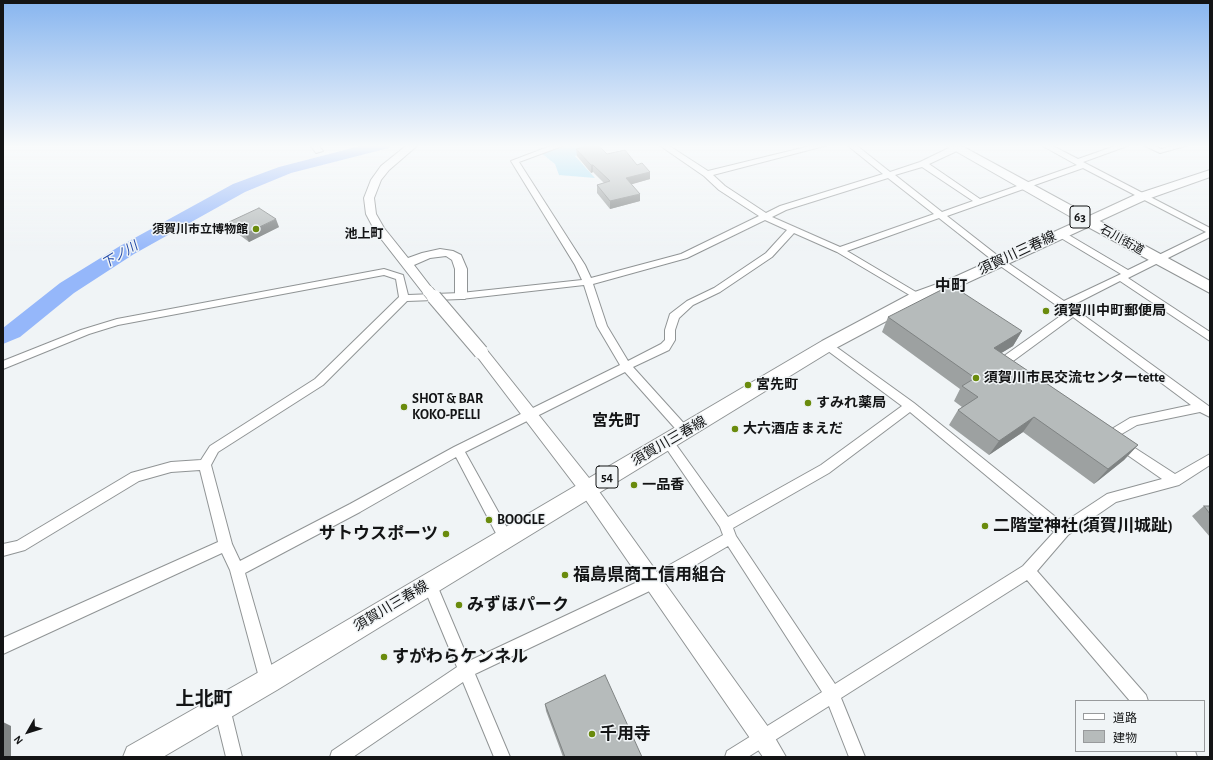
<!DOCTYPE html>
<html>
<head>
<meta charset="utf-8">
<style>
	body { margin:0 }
	#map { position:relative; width:1213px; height:760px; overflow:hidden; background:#f0f4f6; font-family:"Alegreya Sans","Noto Sans JP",sans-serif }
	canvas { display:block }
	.frame { position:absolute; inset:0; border:4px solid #131415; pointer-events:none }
	.legend { position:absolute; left:1075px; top:700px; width:130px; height:52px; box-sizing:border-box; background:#f0f4f6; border:1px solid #989a9c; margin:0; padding:5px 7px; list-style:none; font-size:12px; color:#131415 }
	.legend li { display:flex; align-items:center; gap:8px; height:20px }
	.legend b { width:20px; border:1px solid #989a9c }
	.north { position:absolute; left:8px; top:712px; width:40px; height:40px; -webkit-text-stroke:3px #f0f4f6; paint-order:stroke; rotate:231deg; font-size:11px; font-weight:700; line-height:16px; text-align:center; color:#131415 }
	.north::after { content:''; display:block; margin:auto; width:14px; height:18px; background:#131415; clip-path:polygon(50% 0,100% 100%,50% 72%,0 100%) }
</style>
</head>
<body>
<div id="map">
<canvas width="1213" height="760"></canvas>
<div class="frame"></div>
<ul class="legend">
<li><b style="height:5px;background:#fff"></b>道路</li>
<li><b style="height:11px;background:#b6bbbb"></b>建物</li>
</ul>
<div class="north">N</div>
</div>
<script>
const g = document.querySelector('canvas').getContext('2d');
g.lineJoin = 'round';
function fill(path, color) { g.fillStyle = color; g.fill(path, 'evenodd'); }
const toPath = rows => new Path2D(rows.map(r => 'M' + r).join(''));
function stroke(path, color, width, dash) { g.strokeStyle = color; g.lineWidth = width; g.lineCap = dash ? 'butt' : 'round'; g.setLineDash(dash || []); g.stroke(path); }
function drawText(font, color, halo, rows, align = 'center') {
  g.font = font + ' "Alegreya Sans","Noto Sans JP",sans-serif'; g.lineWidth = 3; g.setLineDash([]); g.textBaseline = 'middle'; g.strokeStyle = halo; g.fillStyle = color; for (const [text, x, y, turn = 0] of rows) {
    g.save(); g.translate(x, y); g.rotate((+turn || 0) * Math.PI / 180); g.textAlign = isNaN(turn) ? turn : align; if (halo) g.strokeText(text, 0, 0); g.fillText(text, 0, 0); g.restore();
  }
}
const green = toPath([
	[564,145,585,145,592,152,575,156,595,178,559,175,555,164,541,153]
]);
const river = toPath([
	[364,145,391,145,389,148,291,173,245,192,134,254,74,293,20,337,3,344,3,328,60,283,120,246,233,184,279,167,364,145]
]);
const minor = toPath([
	[310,145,318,145,323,151,316,153,310,145],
	[553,145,565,145,519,162,585,265,591,278,681,254,759,216,719,190,704,176,659,145,668,145,708,171,814,145,828,145,713,175,725,186,766,213,780,206,883,174,847,145,856,145,890,172,920,162,953,146,959,146,959,150,929,164,980,199,1077,165,1041,145,1051,145,1078,159,1118,145,1130,145,1083,162,1210,228,1210,237,1128,278,1210,332,1210,341,1120,281,1071,306,1210,407,1210,417,1200,412,1137,425,1113,439,1105,439,1103,436,1105,433,1130,418,1191,405,1073,317,1009,364,1010,366,1009,369,1005,370,997,367,996,364,997,361,1066,312,996,263,939,218,847,251,921,295,923,297,918,300,837,252,794,233,772,257,720,292,693,305,679,318,675,330,675,340,669,350,633,367,689,429,691,432,689,435,681,435,625,372,465,452,510,533,512,537,510,541,505,543,500,541,456,457,360,512,245,573,276,681,273,686,268,689,263,686,260,681,230,570,222,553,3,654,3,638,218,542,200,470,171,472,139,481,25,550,3,556,3,544,17,541,131,473,171,462,201,460,210,446,315,379,399,297,396,279,384,275,118,325,89,334,3,369,3,361,81,330,117,319,384,269,403,275,408,295,461,293,582,280,575,265,511,161,553,145],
	[922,167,973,201,942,212,895,175,922,167],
	[1083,168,1206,232,1128,270,1062,231,1056,231,1056,235,1121,274,1064,301,1002,259,947,216,1083,168],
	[888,178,934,214,840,247,772,217,786,210,888,178],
	[765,220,787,230,766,253,714,288,687,301,670,314,665,330,665,340,661,344,628,361,607,326,593,284,687,258,765,220],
	[584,285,597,326,620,365,454,447,350,504,240,561,232,544,211,465,218,452,323,385,407,301,461,299,584,285],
	[1143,145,1153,145,1161,149,1175,145,1189,145,1160,153,1143,145],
	[828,341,914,403,1063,523,1107,494,1162,479,1116,447,1114,444,1116,441,1120,439,1124,441,1175,474,1210,454,1210,465,1179,485,1116,502,1068,535,1037,571,1146,695,1148,701,1130,701,1027,580,841,698,865,757,849,757,829,706,748,757,725,757,727,751,822,692,728,546,658,587,475,674,510,757,494,757,463,682,353,757,330,757,332,751,457,667,422,583,424,578,429,576,434,578,469,661,648,577,723,535,720,527,664,445,662,442,664,439,668,437,672,439,728,517,821,465,902,406,824,348,823,345,828,341],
	[910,412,1054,532,1023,566,835,684,736,536,733,528,829,473,910,412],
	[222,700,228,702,230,708,242,757,226,757,214,708,216,702,222,700],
	[1176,751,1195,751,1197,757,1178,757,1176,751]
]);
const tertiary = toPath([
	[407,145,418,145,389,170,381,180,374,198,376,214,384,228,408,258,422,253,440,249,453,251,461,255,467,269,467,296,465,299,457,299,455,296,455,269,452,260,446,256,430,258,414,265,434,291,428,295,424,294,375,231,366,214,364,198,371,180,381,166,407,145],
	[481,347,486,349,593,483,771,731,786,757,763,757,581,493,476,355,474,352,476,349,481,347]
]);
const secondary = toPath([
	[1210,170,1210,177,1145,200,1093,224,1085,224,1083,221,1085,218,1137,194,1210,170]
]);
const primary = toPath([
	[945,145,960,145,1210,281,1210,293,1088,227,960,286,924,301,834,349,277,690,163,757,123,757,127,747,259,672,822,341,912,293,948,280,1078,221,945,145]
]);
const tertiaryBridgeFar1 = toPath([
	[428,291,434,298]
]);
const tertiaryBridge = toPath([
	[434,297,481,352]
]);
const wall = toPath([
	[576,149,607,154,637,165,650,172,650,179,631,184,640,201,610,209,597,193,597,185,604,183,593,172,591,173,577,156],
	[229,222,279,227,249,242,233,230],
	[888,317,1022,331,1013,346,1001,353,1138,445,1124,460,1094,484,1023,432,989,455,949,425,958,410,962,407,954,401,960,389,882,332],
	[1204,506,1210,506,1210,537,1192,516],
	[545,704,642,757,563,757,546,711]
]);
const shadedWall = toPath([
	[591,165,593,165,593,172,591,173],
	[650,172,650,179,626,186,626,178],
	[640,194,640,201,610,209,610,201],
	[276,219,279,227,249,242,245,234],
	[1022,331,1013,346,985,363,994,348],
	[1034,417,1023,432,989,455,999,441],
	[1138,445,1124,460,1094,484,1108,469],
	[3,722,11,726,11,757,3,757]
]);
const building = toPath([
	[593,145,598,145,607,154,625,150,637,165,642,163,650,172,626,178,640,194,610,201,597,185,610,181,593,165,591,165,576,149,593,145],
	[259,208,276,219,245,234,229,222,259,208],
	[951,285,1022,331,994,348,1138,445,1108,469,1034,417,999,441,958,410,978,397,962,386,975,378,888,317,951,285],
	[1204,506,1210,506,1210,514,1204,506],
	[605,675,642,757,565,757,545,704,605,675]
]);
const markers = [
	[256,229,4,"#6a8b0d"],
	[1046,311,4,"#6a8b0d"],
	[976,378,4,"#6a8b0d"],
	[748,385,4,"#6a8b0d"],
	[808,403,4,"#6a8b0d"],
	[404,407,4,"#6a8b0d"],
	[735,429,4,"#6a8b0d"],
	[634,485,4,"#6a8b0d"],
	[489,520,4,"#6a8b0d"],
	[985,526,4,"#6a8b0d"],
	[446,534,4,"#6a8b0d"],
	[565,575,4,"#6a8b0d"],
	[459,605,4,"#6a8b0d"],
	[384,657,4,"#6a8b0d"],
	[592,734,4,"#6a8b0d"]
];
const farPoinames = [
	["須賀川市立博物館",248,229]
];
const farStreetnames = [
	["石川街道",1122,240,29]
];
const shields = [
	[1080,217,20],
	[607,477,22]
];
const shieldNames = [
	["63",1080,217],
	["54",607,477]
];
const farQuarternames = [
	["池上町",364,234]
];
const farWaternames = [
	["下ノ川",120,255,-31]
];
const streetNames = [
	["須賀川三春線",1017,253,-25],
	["須賀川三春線",669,441,-30],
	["須賀川三春線",391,606,-31]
];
const poiNames = [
	["須賀川中町郵便局",1054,311],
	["須賀川市民交流センターtette",984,378],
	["宮先町",756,385],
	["SHOT & BAR",412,399],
	["KOKO-PELLI",412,415],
	["すみれ薬局",816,403],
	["大六酒店 まえだ",743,429],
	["一品香",642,485],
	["BOOGLE",497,520]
];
const quarterNames = [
	["中町",951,286],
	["宮先町",616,421]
];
const nearPoinames = [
	["二階堂神社(須賀川城趾)",993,526],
	["サトウスポーツ",438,534,"right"],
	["福島県商工信用組合",573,575],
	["みずほパーク",467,605],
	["すがわらケンネル",392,657],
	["千用寺",600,734]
];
const nearQuarternames = [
	["上北町",204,699]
];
fill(green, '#a4dff6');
fill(river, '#95b7fa');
stroke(minor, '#909495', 2);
stroke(tertiary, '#909495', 2);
stroke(secondary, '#909495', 2);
stroke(primary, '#909495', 2);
fill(minor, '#fff');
fill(tertiary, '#fff');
fill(secondary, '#fff');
fill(primary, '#fff');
stroke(tertiaryBridgeFar1, '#909495', 12, []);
stroke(tertiaryBridge, '#909495', 16, []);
stroke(tertiaryBridgeFar1, '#fff', 11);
stroke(tertiaryBridge, '#fff', 14);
fill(wall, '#9da1a1');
fill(shadedWall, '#7f8383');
fill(building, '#b6bbbb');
stroke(building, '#7f8383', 1);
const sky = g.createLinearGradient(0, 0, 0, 252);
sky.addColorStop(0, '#87b5ef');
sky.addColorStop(0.58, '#f8fafb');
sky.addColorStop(1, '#f8fafb00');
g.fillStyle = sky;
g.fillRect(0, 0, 1213, 252);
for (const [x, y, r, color] of markers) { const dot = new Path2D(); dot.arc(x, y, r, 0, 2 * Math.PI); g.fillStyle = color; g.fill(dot); stroke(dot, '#f0f4f6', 1.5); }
drawText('bold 12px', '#131415', '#f0f4f6', farPoinames, 'right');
drawText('12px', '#131415', '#f0f4f6', farStreetnames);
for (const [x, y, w] of shields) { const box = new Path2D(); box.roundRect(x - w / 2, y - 11, w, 22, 3); g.fillStyle = '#f0f4f6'; g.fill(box); stroke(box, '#131415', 1); }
drawText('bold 13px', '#131415', null, shieldNames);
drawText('bold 13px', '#131415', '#f0f4f6', farQuarternames);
drawText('italic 13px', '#224aa9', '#f0f4f6', farWaternames);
drawText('14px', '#131415', '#f0f4f6', streetNames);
drawText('bold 14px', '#131415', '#f0f4f6', poiNames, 'left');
drawText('bold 16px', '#131415', '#f0f4f6', quarterNames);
drawText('bold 17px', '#131415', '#f0f4f6', nearPoinames, 'left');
drawText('bold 19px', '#131415', '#f0f4f6', nearQuarternames);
</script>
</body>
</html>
